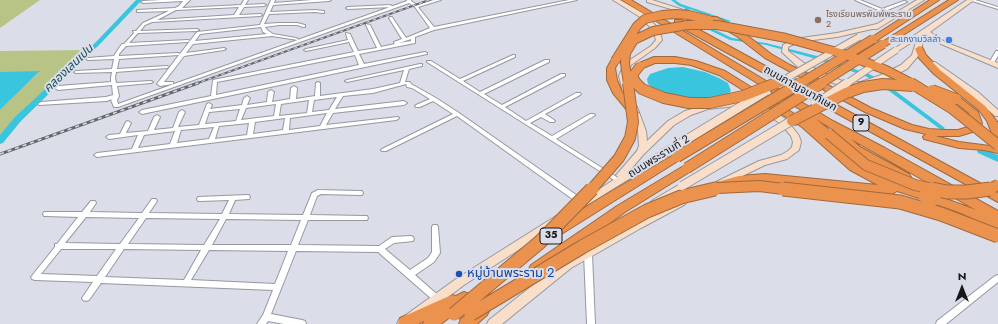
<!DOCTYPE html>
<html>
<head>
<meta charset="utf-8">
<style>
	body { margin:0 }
	#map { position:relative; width:998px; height:324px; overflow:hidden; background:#dbdee8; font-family:Jost,sans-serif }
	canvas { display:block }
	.north { position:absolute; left:942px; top:268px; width:40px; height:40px; -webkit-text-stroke:3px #dbdee8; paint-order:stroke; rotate:0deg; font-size:11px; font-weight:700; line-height:16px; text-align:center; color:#16171a }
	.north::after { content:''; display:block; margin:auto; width:14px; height:18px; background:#16171a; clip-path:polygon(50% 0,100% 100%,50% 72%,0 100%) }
</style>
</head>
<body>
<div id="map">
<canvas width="998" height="324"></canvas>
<div class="north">N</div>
</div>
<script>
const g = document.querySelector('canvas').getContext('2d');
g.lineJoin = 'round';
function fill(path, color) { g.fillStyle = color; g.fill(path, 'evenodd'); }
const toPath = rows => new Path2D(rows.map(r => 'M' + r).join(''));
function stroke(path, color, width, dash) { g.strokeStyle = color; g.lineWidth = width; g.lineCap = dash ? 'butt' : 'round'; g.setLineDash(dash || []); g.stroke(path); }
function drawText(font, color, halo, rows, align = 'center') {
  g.font = font + ' Jost,"Noto Sans Thai",sans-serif'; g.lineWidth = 4; g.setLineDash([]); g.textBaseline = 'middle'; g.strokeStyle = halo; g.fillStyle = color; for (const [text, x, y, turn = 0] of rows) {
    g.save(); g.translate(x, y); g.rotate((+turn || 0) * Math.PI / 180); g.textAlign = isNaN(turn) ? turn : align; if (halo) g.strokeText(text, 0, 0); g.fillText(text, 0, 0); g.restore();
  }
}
const green = toPath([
	[0,0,40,0,0,28],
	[86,50,26,108,0,137,0,110,39,72,0,72,0,51]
]);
const water = toPath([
	[683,67,705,72,719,78,728,83,731,91,726,96,687,101,654,89,648,84,647,79,650,74,668,68],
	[40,71,0,110,0,72]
]);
const canal = toPath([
	[671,0,675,0,681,4,731,21,728,22,689,9,689,14,692,17,689,18,685,14,685,8,679,6,671,0],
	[703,25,705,25,732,38,766,43,817,56,869,74,881,80,945,128,944,129,940,129,877,82,865,76,813,58,766,45,730,40,703,27,703,25]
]);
const river = toPath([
	[136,0,142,0,100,44,21,121,3,143,0,144,0,135,15,117,96,42,136,0],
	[981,148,998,155,998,162,978,153,977,151,981,148]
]);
const street = toPath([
	[161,0,190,0,182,8,241,5,244,0,248,0,245,5,264,4,266,5,264,6,244,7,239,15,261,14,262,15,260,16,152,22,145,25,140,31,197,29,199,30,197,31,138,33,129,43,188,40,190,41,188,42,126,46,119,54,119,56,178,53,180,54,197,32,260,25,271,0,275,0,274,3,312,0,331,0,329,1,273,5,270,12,315,10,324,11,324,13,323,13,315,12,269,14,264,24,279,23,297,23,305,25,305,27,303,27,297,25,279,25,265,27,267,30,273,34,296,38,298,39,298,40,272,36,193,44,186,53,224,48,226,49,224,50,184,56,164,82,173,82,173,84,160,86,157,84,179,55,119,59,117,69,167,66,169,67,167,68,116,72,115,78,116,83,151,81,153,82,151,83,117,86,119,96,117,100,118,104,407,1,407,0,411,0,411,1,417,5,434,0,441,0,418,7,434,27,569,0,577,0,434,30,415,37,415,43,359,54,364,64,425,52,427,53,427,54,142,114,139,112,142,110,211,96,213,80,354,52,349,42,306,51,304,50,306,49,348,40,346,34,346,33,350,34,358,51,377,48,366,25,366,24,370,25,381,47,395,44,394,43,394,42,402,39,389,18,390,17,392,17,406,38,430,28,415,7,409,3,118,107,114,107,111,100,112,99,107,101,39,105,38,104,41,102,106,97,113,95,112,85,58,90,55,88,58,86,111,82,111,78,112,72,76,73,74,72,76,71,112,69,114,59,88,60,86,59,88,58,114,56,115,54,122,44,124,44,134,33,133,31,136,31,143,23,169,11,138,12,137,12,137,10,175,8,179,6,183,1,143,3,141,2,143,1,161,0],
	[239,7,234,15,157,20,176,10,239,7],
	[261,27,263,32,267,34,195,41,200,34,261,27],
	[411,39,411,41,399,43,411,39],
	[355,55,359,65,216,95,217,82,355,55],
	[855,0,860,0,882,9,904,1,907,2,885,11,895,15,896,16,894,17,855,0],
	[969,0,975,0,998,7,998,9,969,0],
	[390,5,392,6,391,7,348,9,346,8,348,7,390,5],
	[996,51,998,51,998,56,993,64,989,64,989,63,996,51],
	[513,55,515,55,515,57,463,81,480,92,545,60,549,60,549,62,484,94,502,105,561,74,565,74,565,76,505,107,526,121,576,93,580,93,581,94,580,95,545,114,554,120,555,121,554,122,550,122,541,117,530,123,552,136,590,114,594,114,595,115,594,116,556,139,618,178,619,179,618,180,614,180,427,62,427,61,431,61,460,79,513,55],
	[420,64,422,64,422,66,409,69,405,82,410,82,411,84,436,98,459,113,582,199,583,201,582,203,578,203,457,116,386,151,382,151,381,150,382,149,453,114,433,101,420,107,416,107,415,106,416,105,430,99,412,88,407,87,406,84,373,93,343,96,335,109,404,101,407,103,404,105,333,113,326,125,398,117,399,118,398,119,396,120,97,157,94,155,97,153,132,149,138,135,109,139,106,137,109,135,120,134,126,122,128,121,131,123,126,133,148,131,154,117,157,115,160,117,154,130,173,128,179,112,182,110,185,112,178,127,199,125,207,104,209,103,212,105,210,109,242,105,244,98,247,96,250,98,247,105,267,102,268,92,271,90,274,92,272,102,290,99,291,88,294,86,297,88,296,99,315,96,316,83,318,82,320,83,320,96,373,89,400,83,404,70,347,82,345,81,347,80,420,64],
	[337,97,329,110,312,112,314,100,337,97],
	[309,100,307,113,279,116,281,104,309,100],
	[276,104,274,116,241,120,246,108,276,104],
	[240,109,236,121,205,124,209,112,240,109],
	[327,113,320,126,289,130,290,118,327,113],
	[285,118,283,130,253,134,255,122,285,118],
	[249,123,247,135,215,139,219,126,249,123],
	[214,127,209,139,177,143,181,130,214,127],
	[175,131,170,144,138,148,144,135,175,131],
	[318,190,360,191,362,191,363,193,362,195,360,195,321,194,317,196,310,215,365,216,367,216,368,218,367,220,308,220,298,245,379,246,392,237,411,236,413,237,414,239,413,241,394,243,385,249,410,270,428,258,432,252,432,227,433,225,437,225,438,227,440,253,434,262,415,275,440,297,441,299,440,301,437,302,434,301,378,252,296,251,271,314,302,320,305,321,306,324,284,324,268,321,266,324,257,324,263,315,273,290,101,283,89,300,86,301,83,300,82,298,93,282,35,280,32,279,31,277,55,247,55,244,57,244,78,217,46,216,44,216,43,214,44,212,82,212,91,201,95,201,96,203,90,212,142,213,152,199,156,199,157,201,149,213,222,214,229,200,200,201,198,201,197,199,198,197,247,195,249,195,250,197,249,199,235,200,229,214,303,215,312,193,318,190],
	[86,217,139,218,120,244,65,243,86,217],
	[146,218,220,219,204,245,128,244,146,218],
	[226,219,301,220,291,245,212,245,226,219],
	[61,249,116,249,97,276,41,274,61,249],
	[124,249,201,250,184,280,105,277,124,249],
	[209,250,288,251,275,284,191,280,209,250],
	[588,251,591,252,592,254,595,324,587,324,584,254,585,252,588,251],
	[998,275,998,282,946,324,936,324,937,321,995,276,998,275]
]);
const secondary = toPath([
	[613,0,620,0,649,17,649,19,659,29,662,40,655,48,631,65,627,76,631,92,627,94,623,92,619,76,624,64,651,46,656,40,653,30,640,17,613,0],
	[647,0,652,0,693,13,688,14,647,2,647,0],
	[917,0,924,0,877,29,872,29,837,37,798,42,788,47,788,51,804,63,832,77,845,82,861,82,881,75,901,65,912,55,917,39,898,51,894,51,894,49,967,0,974,0,930,32,945,42,998,63,998,68,941,44,926,35,918,56,907,69,887,79,864,86,844,86,826,81,798,67,782,52,783,45,794,39,837,33,877,24,917,0],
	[929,62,935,62,978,92,998,110,998,116,995,116,972,96,929,66,929,62],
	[736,102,758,104,772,110,787,120,799,136,801,142,799,150,787,159,765,165,724,185,718,185,716,183,718,181,759,161,781,155,788,151,792,147,793,142,791,136,781,124,766,114,753,108,736,106,708,109,691,115,674,125,644,154,630,170,660,152,666,152,667,154,666,156,587,205,581,205,579,203,581,201,618,177,616,175,618,173,637,151,639,146,638,131,629,107,630,105,633,105,637,107,646,131,647,141,668,121,685,111,707,105,736,102],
	[682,183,685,184,687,186,685,188,659,204,653,204,651,202,653,200,682,183],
	[681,200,684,201,686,203,684,205,641,228,571,268,502,324,487,324,489,320,566,259,633,222,681,200],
	[556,216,560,217,561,220,560,223,464,285,412,324,397,324,399,320,456,279,556,216]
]);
const highway = toPath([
	[622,0,631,0,833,121,885,148,998,211,998,230,961,213,930,202,928,199,925,200,897,191,892,194,765,182,739,184,717,190,713,189,711,186,713,183,717,182,739,176,765,174,878,185,850,170,802,127,719,75,691,65,675,63,655,63,643,68,637,68,636,66,637,64,654,57,675,57,696,61,725,71,801,118,800,116,801,114,806,113,622,0],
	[816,119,834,130,833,132,834,134,852,151,901,180,909,180,911,177,909,174,860,147,851,139,976,210,938,196,931,196,929,193,886,179,858,164,824,135,829,137,834,134,816,119],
	[930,0,939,0,876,41,873,41,869,39,930,0],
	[949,0,958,0,886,46,883,46,879,44,949,0],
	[711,17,717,17,744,33,771,54,790,65,871,108,912,125,929,129,945,130,958,130,971,126,972,123,969,113,951,99,956,96,959,97,978,112,982,123,980,128,979,130,959,136,935,136,959,142,998,147,998,153,984,150,959,148,924,139,923,137,926,134,905,129,865,112,765,58,738,37,711,21,711,17],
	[675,20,681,20,998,193,998,202,675,24,675,20],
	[919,46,922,47,926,55,940,70,985,106,998,123,998,139,993,136,987,121,979,110,934,74,919,58,915,49,919,46],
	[615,58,619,61,615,68,617,80,622,92,639,113,637,115,631,115,613,93,607,80,607,68,612,59,615,58],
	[677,153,681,155,682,157,681,159,555,238,551,240,547,238,545,235,547,232,600,198,677,153],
	[687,164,691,165,693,168,691,171,625,212,541,273,536,274,531,273,529,269,531,265,617,206,687,164],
	[464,292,469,294,471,298,469,302,441,324,423,324,424,321,418,324,398,324,400,318,447,297,452,295,456,296,464,292],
	[482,305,487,307,489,311,487,315,477,324,459,324,461,319,477,307,482,305]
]);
const railFar1 = toPath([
	[195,84,429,0]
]);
const rail = toPath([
	[0,154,198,83]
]);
const secondaryBridgeFar1 = toPath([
	[778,83,859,37],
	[846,84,896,50]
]);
const secondaryBridge = toPath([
	[816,104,847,83],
	[663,154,766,91],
	[682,186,798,117]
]);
const highwayBridgeFar2 = toPath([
	[615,61,637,26,645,19,662,15,676,14,689,15,709,20],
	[628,84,625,63,626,53,634,40,653,31,687,25,717,25,786,38,844,54,886,70,913,84],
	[637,84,633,75,640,66],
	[773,84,785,79],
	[799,84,873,39],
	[820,84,883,44]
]);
const highwayBridgeFar1 = toPath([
	[636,83,642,89,664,98,689,103,710,103,743,96,776,83],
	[911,83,953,109,998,145],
	[932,90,956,99],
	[792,121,846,93,863,87,883,84,913,86],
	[829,134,866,165,915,185,937,190],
	[677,157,800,83],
	[687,168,822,83],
	[591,190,619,158,630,138,633,122,628,83],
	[711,190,718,188,759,186,792,190],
	[987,190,998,185]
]);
const highwayBridge = toPath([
	[783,189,900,202,941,214,998,236],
	[932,189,947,192,967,192,990,189],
	[925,196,934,199],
	[454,314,540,242,592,189],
	[471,314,582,247,647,211,681,197,715,189]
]);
const markers = [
	[818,20,4,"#8d6e63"],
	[949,40,4,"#3f7fe0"],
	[459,274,4,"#1a4fb4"]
];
const farEducationnames = [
	["โรงเรียนพรพิมพ์พระราม",826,15],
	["2",826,25]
];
const farShopnames = [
	["สะแกงามวิลล่า",941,40]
];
const shields = [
	[861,123,16],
	[551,236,22]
];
const shieldNames = [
	["9",861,123],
	["35",551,236]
];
const streetNames = [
	["ถนนกาญจนาภิเษก",800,89,29],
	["ถนนพระรามที่ 2",659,157,-32]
];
const waterNames = [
	["คลองเลนเปน",69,69,-44]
];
const nearTransitnames = [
	["หมู่บ้านพระราม 2",467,274]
];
fill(green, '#b7c486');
fill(water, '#3ac5df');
fill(canal, '#3ac5df');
fill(river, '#3ac5df');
stroke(street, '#9598a1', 2);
stroke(secondary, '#9598a1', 2);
stroke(highway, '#a0683c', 2);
fill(street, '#fff');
fill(secondary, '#f9dfca');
fill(highway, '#eb934e');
stroke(railFar1, '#65676d', 2);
stroke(rail, '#65676d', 3);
stroke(railFar1, '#dbdee8', 1, [3.5]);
stroke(rail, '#dbdee8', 1.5, [4]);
stroke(secondaryBridgeFar1, '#9598a1', 8, []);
stroke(secondaryBridge, '#9598a1', 10, []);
stroke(highwayBridgeFar2, '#a0683c', 10, []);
stroke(highwayBridgeFar1, '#a0683c', 12, []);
stroke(highwayBridge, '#a0683c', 15, []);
stroke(secondaryBridgeFar1, '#f9dfca', 6);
stroke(secondaryBridge, '#f9dfca', 8);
stroke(highwayBridgeFar2, '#eb934e', 8);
stroke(highwayBridgeFar1, '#eb934e', 10);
stroke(highwayBridge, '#eb934e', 13);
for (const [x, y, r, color] of markers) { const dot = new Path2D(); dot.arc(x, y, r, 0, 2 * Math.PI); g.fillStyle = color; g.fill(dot); stroke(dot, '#dbdee8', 1.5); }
drawText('9px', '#785e54', '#dbdee8', farEducationnames, 'left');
drawText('9px', '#366cbe', '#dbdee8', farShopnames, 'right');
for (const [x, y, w] of shields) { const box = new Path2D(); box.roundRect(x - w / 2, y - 8, w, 16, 3); g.fillStyle = '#dbdee8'; g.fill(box); stroke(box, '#16171a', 1); }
drawText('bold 10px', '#16171a', null, shieldNames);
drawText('11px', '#16171a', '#dbdee8', streetNames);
drawText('italic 12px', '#164f5a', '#dbdee8', waterNames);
drawText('13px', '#164399', '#dbdee8', nearTransitnames, 'left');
</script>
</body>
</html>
